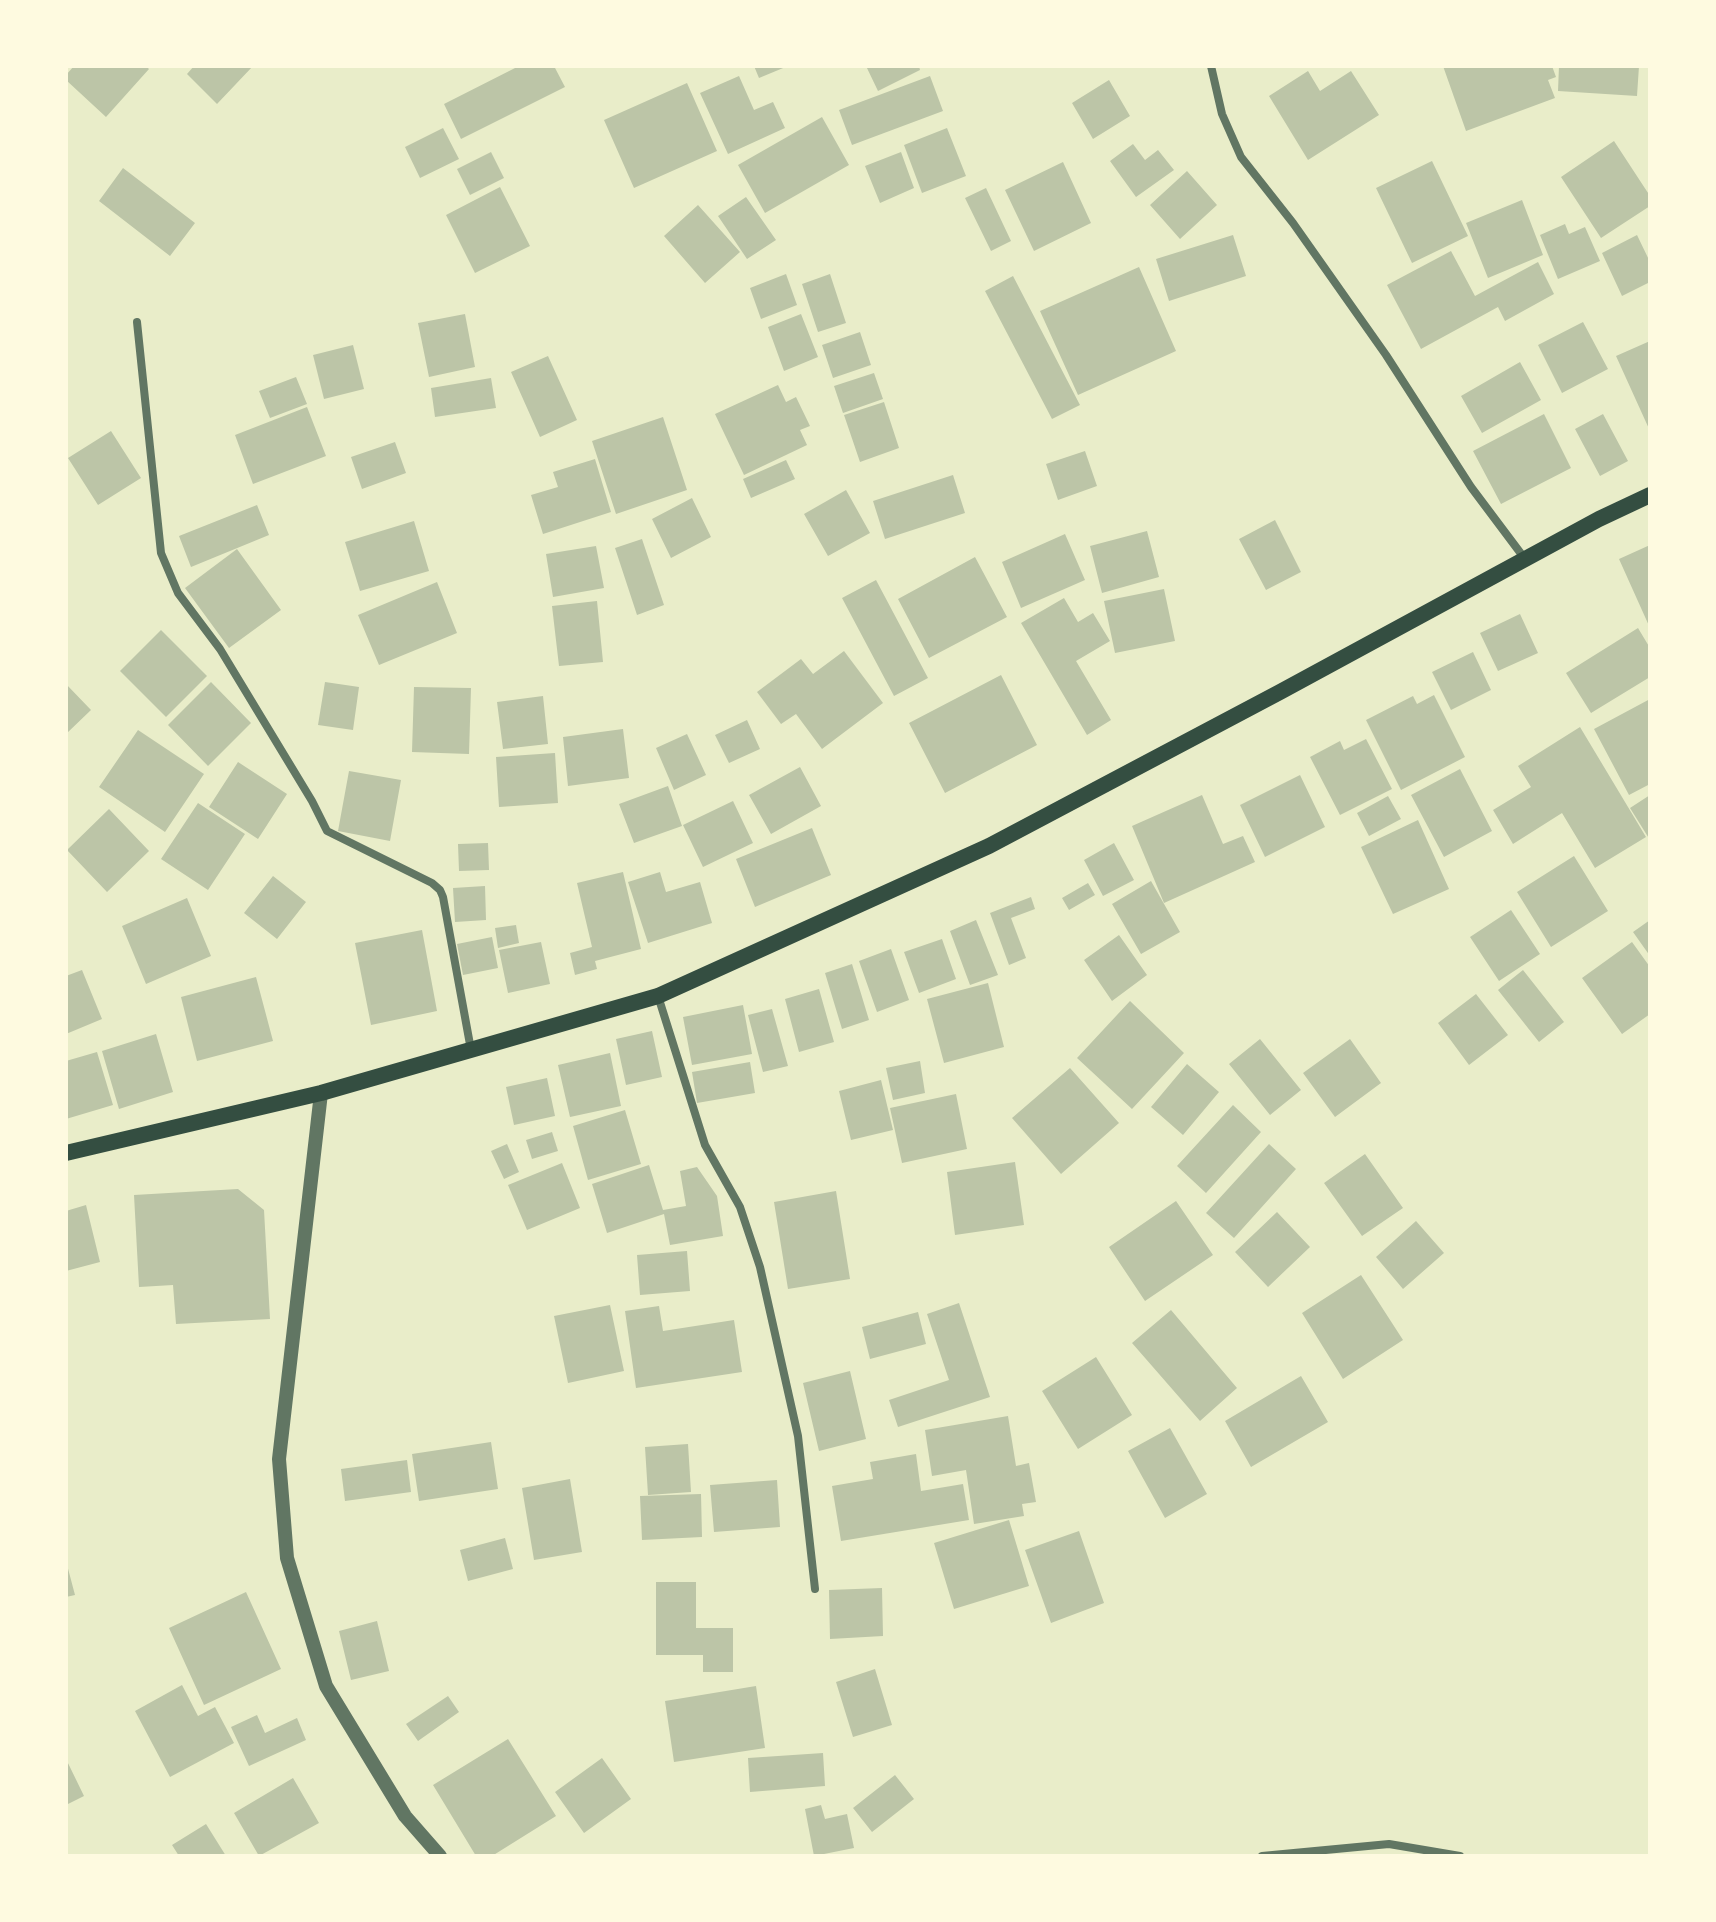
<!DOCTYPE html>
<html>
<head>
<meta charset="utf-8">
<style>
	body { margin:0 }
	#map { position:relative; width:1716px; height:1922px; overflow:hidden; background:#e9edc9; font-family:Arial,sans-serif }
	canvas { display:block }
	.frame { position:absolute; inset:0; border:68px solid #fefae0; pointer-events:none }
</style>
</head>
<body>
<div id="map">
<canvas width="1716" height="1922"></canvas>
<div class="frame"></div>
</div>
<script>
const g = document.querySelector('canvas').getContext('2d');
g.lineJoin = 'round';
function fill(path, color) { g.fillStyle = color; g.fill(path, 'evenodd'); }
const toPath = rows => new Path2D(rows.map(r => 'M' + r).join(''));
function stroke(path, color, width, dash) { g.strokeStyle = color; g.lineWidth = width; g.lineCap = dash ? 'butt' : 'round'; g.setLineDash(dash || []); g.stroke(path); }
const building = toPath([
	[74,66,146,66,149,69,106,117,66,80,66,75],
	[194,66,253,66,217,104,187,74],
	[519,66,554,66,565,87,461,139,444,104],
	[754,66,788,66,759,78],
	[866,66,919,66,920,70,878,91],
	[1443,66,1552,66,1556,77,1548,80,1555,98,1466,131],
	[1559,66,1639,66,1637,96,1558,91],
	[1308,71,1320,91,1351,71,1379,115,1308,160,1269,96],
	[739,76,754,110,773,102,785,128,728,154,700,93],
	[930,76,943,111,852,145,839,110],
	[1109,80,1130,116,1093,139,1072,103],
	[687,83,717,151,634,188,604,120],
	[822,117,849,165,765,213,738,165],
	[443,128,459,159,420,178,405,147],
	[947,128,966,176,922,193,904,145],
	[1614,141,1650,196,1650,206,1601,238,1561,177],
	[1133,144,1145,160,1158,150,1174,170,1136,197,1110,161],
	[491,152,504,178,470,195,457,169],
	[901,152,914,188,880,203,865,166],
	[1432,161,1468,236,1412,263,1376,188],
	[1063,162,1091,223,1034,251,1005,190],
	[123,168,195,223,170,256,99,201],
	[1187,171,1217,205,1180,239,1150,205],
	[500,187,530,246,475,273,446,215],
	[986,188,1011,241,991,251,965,198],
	[746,197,776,240,747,259,718,216],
	[1522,200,1543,255,1488,278,1466,223],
	[698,205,740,252,705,283,664,236],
	[1565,224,1569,234,1585,227,1600,261,1558,279,1540,235],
	[1233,235,1246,276,1169,301,1156,259],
	[1637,235,1650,262,1650,282,1622,296,1602,253],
	[1451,251,1475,296,1538,262,1554,294,1505,321,1498,307,1421,349,1387,285],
	[1139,267,1176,351,1078,395,1040,311],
	[786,274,797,305,761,319,750,288],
	[830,274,846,323,818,332,802,284],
	[1013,276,1080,405,1052,419,985,291],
	[465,314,475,367,429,377,418,323],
	[801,314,818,357,784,371,768,327],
	[1583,322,1608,369,1562,393,1538,345],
	[860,332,871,365,833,378,822,345],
	[1650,341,1650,431,1616,356],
	[353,345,364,389,324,399,313,355],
	[548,356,577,420,540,437,511,372],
	[1520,362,1541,400,1482,433,1461,396],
	[874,373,883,399,843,413,834,386],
	[296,377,307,404,270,418,259,391],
	[491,378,496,408,435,417,431,388],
	[778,385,786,402,796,397,810,426,800,430,807,445,744,475,715,414],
	[884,402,899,448,860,462,844,415],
	[307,407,326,456,253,484,235,435],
	[1544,414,1571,468,1501,504,1473,451],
	[1603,414,1628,461,1600,476,1575,429],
	[663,417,687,490,616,514,592,441],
	[111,431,141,478,98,505,68,458],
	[395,442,406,473,362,489,351,457],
	[1085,451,1097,486,1058,500,1046,464],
	[595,459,611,512,543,534,531,495,558,487,553,472],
	[786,460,795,479,751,498,743,479],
	[953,475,965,513,885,539,873,501],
	[846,490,870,533,828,556,804,514],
	[692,498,711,537,671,558,652,519],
	[257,505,269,535,191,567,179,536],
	[1275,520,1301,572,1266,590,1239,539],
	[414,521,429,571,360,591,345,542],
	[1147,531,1159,577,1102,593,1090,546],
	[1065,534,1085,580,1021,608,1002,562],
	[642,539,664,605,637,615,615,548],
	[1650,545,1650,628,1619,559],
	[596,546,604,588,553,597,546,554],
	[237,549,281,610,229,648,185,588],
	[975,557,1007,617,929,658,898,599],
	[876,580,928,678,894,696,842,598],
	[437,582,457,633,379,665,358,615],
	[1164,589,1175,641,1115,653,1104,601],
	[1064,598,1078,622,1093,613,1110,641,1076,661,1111,720,1087,735,1021,623],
	[597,601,603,662,559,666,552,606],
	[1520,614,1538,653,1498,671,1480,633],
	[1638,628,1650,648,1650,677,1591,713,1566,673],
	[161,630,207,676,166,717,120,671],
	[844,651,883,703,822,749,796,714,781,724,757,692,801,659,813,674],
	[1473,652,1491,690,1451,710,1432,672],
	[1001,675,1037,745,945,793,909,723],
	[211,682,251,723,208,766,168,725],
	[325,682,359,687,353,730,318,725],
	[66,684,91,710,66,734],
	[414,687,471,688,469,754,412,752],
	[1434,695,1465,757,1401,790,1366,720,1413,696,1417,704],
	[543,696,548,744,503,749,497,702],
	[1650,699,1650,784,1629,795,1594,729],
	[747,720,760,749,729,763,715,735],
	[1580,727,1646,837,1595,868,1562,813,1513,844,1493,810,1531,787,1518,766],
	[623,729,629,778,568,786,563,737],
	[138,730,204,774,165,832,99,787],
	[687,734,706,775,674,790,656,748],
	[1366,739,1392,789,1340,815,1310,757,1340,741,1344,750],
	[555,753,558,803,499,807,496,757],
	[238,762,287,794,258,839,209,807],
	[800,767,821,806,771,834,749,795],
	[1460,769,1492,831,1444,857,1411,795],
	[349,771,401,780,390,841,338,831],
	[1300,775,1325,827,1265,857,1240,805],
	[668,786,682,826,634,843,619,804],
	[1202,795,1223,844,1243,836,1255,862,1164,903,1132,826],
	[1650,795,1650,840,1630,808],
	[1388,796,1401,819,1369,836,1357,813],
	[733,801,753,843,703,867,683,825],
	[198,803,245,834,208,890,161,859],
	[109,809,149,851,107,892,67,850],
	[1418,820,1449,889,1393,914,1361,847],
	[812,828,831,875,755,907,736,859],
	[488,843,489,870,459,871,458,844],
	[1114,843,1134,880,1103,896,1084,860],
	[1574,856,1608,911,1551,947,1517,892],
	[623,872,641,949,595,961,597,969,575,975,570,953,592,947,577,883],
	[660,872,666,892,700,882,712,923,648,943,628,882],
	[273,876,306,902,277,939,244,913],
	[1151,881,1180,932,1141,954,1112,904],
	[1088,883,1095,895,1069,910,1062,898],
	[485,886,486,920,455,922,453,888],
	[1031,897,1035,909,1011,918,1026,958,1009,965,990,913],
	[187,898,211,956,146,984,122,926],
	[1511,910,1540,954,1499,981,1470,937],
	[976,920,998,975,970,985,950,931],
	[1650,920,1650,956,1633,932],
	[516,925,519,943,498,948,495,928],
	[422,930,437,1011,371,1025,355,943],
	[1119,935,1147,975,1112,1001,1084,960],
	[492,937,498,968,463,975,457,944],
	[942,939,956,979,919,993,904,952],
	[541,942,550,984,508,993,499,950],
	[1632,942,1650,967,1650,1014,1622,1034,1582,978],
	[891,949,909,1000,877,1012,859,961],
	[852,964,869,1020,842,1029,825,973],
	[82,970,102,1019,66,1034,66,976],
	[1523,970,1564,1022,1539,1042,1498,990],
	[256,977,273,1041,197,1061,181,997],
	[988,983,1004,1047,944,1063,927,999],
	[819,989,834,1042,799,1052,785,999],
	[1476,994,1508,1035,1469,1065,1438,1023],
	[1130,1001,1184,1053,1132,1109,1077,1058],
	[743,1005,752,1054,692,1065,683,1017],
	[772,1009,788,1066,763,1072,748,1015],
	[652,1031,662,1077,626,1085,616,1039],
	[156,1034,173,1092,119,1109,102,1051],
	[1260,1039,1301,1090,1270,1115,1229,1064],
	[1350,1039,1381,1083,1335,1117,1303,1073],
	[97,1052,113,1105,66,1119,66,1061],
	[610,1053,621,1106,570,1117,558,1065],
	[920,1061,925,1093,893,1100,886,1068],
	[750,1062,755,1093,697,1103,692,1072],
	[1187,1064,1219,1092,1183,1135,1151,1107],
	[1070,1068,1119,1123,1061,1174,1012,1118],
	[547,1078,555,1116,514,1125,506,1087],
	[881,1080,893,1130,851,1140,839,1091],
	[956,1094,967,1149,902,1163,890,1108],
	[1233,1105,1261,1132,1206,1193,1177,1166],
	[625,1110,641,1164,588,1180,573,1126],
	[552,1132,558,1151,532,1159,526,1140],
	[507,1144,519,1172,504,1179,491,1151],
	[1269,1144,1296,1169,1234,1238,1206,1213],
	[1365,1154,1403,1208,1362,1236,1324,1183],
	[1015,1162,1024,1225,955,1235,947,1172],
	[562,1163,580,1208,527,1230,508,1185],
	[649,1165,663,1210,686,1206,680,1171,697,1167,717,1196,723,1236,670,1245,664,1214,607,1233,592,1184],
	[238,1189,264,1210,270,1319,176,1324,173,1285,139,1287,134,1195],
	[836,1191,850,1279,788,1289,774,1202],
	[1176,1201,1213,1255,1145,1301,1109,1247],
	[86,1205,100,1262,66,1271,66,1211],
	[1277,1212,1310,1247,1268,1287,1235,1252],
	[1416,1221,1444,1253,1403,1289,1376,1257],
	[687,1251,690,1291,640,1295,637,1255],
	[1361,1275,1403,1340,1343,1379,1302,1313],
	[959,1303,990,1397,898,1427,889,1400,949,1380,927,1314],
	[610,1305,624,1371,568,1383,554,1316],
	[659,1306,663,1331,734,1320,742,1372,636,1388,625,1311],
	[1171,1310,1237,1388,1200,1421,1132,1343],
	[918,1312,926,1344,870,1359,862,1327],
	[1096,1357,1132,1415,1078,1449,1042,1391],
	[850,1371,866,1439,819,1451,803,1383],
	[1301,1376,1328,1422,1251,1467,1225,1421],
	[1008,1416,1016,1466,1029,1463,1036,1502,1022,1504,1024,1516,974,1524,966,1470,932,1476,925,1430],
	[1170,1428,1207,1494,1165,1518,1128,1451],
	[491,1442,498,1489,419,1501,412,1454],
	[688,1444,691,1492,648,1495,645,1447],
	[916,1454,921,1491,963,1484,969,1520,841,1541,832,1486,873,1479,870,1462],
	[407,1460,411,1492,345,1501,341,1469],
	[570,1479,582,1552,534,1560,522,1488],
	[777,1480,780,1527,714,1532,710,1485],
	[701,1494,702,1537,642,1540,640,1496],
	[1009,1520,1029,1586,954,1609,934,1543],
	[1079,1531,1104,1603,1051,1623,1025,1550],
	[505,1538,513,1569,468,1581,460,1550],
	[66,1561,75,1595,66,1597],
	[656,1582,696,1582,696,1628,733,1628,733,1672,703,1672,703,1655,656,1655],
	[882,1588,883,1636,830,1639,829,1590],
	[246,1592,281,1669,204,1705,169,1628],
	[377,1621,389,1671,351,1680,339,1631],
	[875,1669,892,1725,853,1737,836,1682],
	[182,1685,198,1716,215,1707,234,1743,170,1777,135,1711],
	[756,1686,765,1748,674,1762,665,1701],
	[448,1696,459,1712,418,1741,406,1724],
	[257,1715,265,1733,297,1718,306,1740,249,1766,231,1727],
	[508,1739,556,1816,492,1856,476,1856,433,1785],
	[823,1753,825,1786,750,1792,748,1758],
	[602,1758,631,1799,584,1833,555,1792],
	[66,1759,84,1796,66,1805],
	[895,1775,914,1799,872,1832,853,1808],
	[293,1778,319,1823,259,1856,234,1813],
	[821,1805,825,1819,847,1814,854,1848,814,1856,805,1809],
	[206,1824,226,1856,179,1856,172,1845]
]);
const minor = toPath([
	[1211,66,1222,114,1241,157,1293,223,1386,355,1471,487,1525,559],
	[137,322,161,553,178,593,220,649,312,801,327,831,432,883,440,890,443,897,471,1050],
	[658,996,705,1145,740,1207,760,1267,798,1436,815,1589],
	[1262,1856,1389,1844,1460,1856]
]);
const tertiary = toPath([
	[321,1093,279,1459,287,1558,326,1686,405,1816,440,1856]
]);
const secondary = toPath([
	[66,1153,321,1093,658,996,989,846,1280,692,1599,519,1650,495]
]);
fill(building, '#bcc5a7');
stroke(minor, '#617663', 8);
stroke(tertiary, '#617663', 14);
stroke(secondary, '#344e41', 16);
</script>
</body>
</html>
